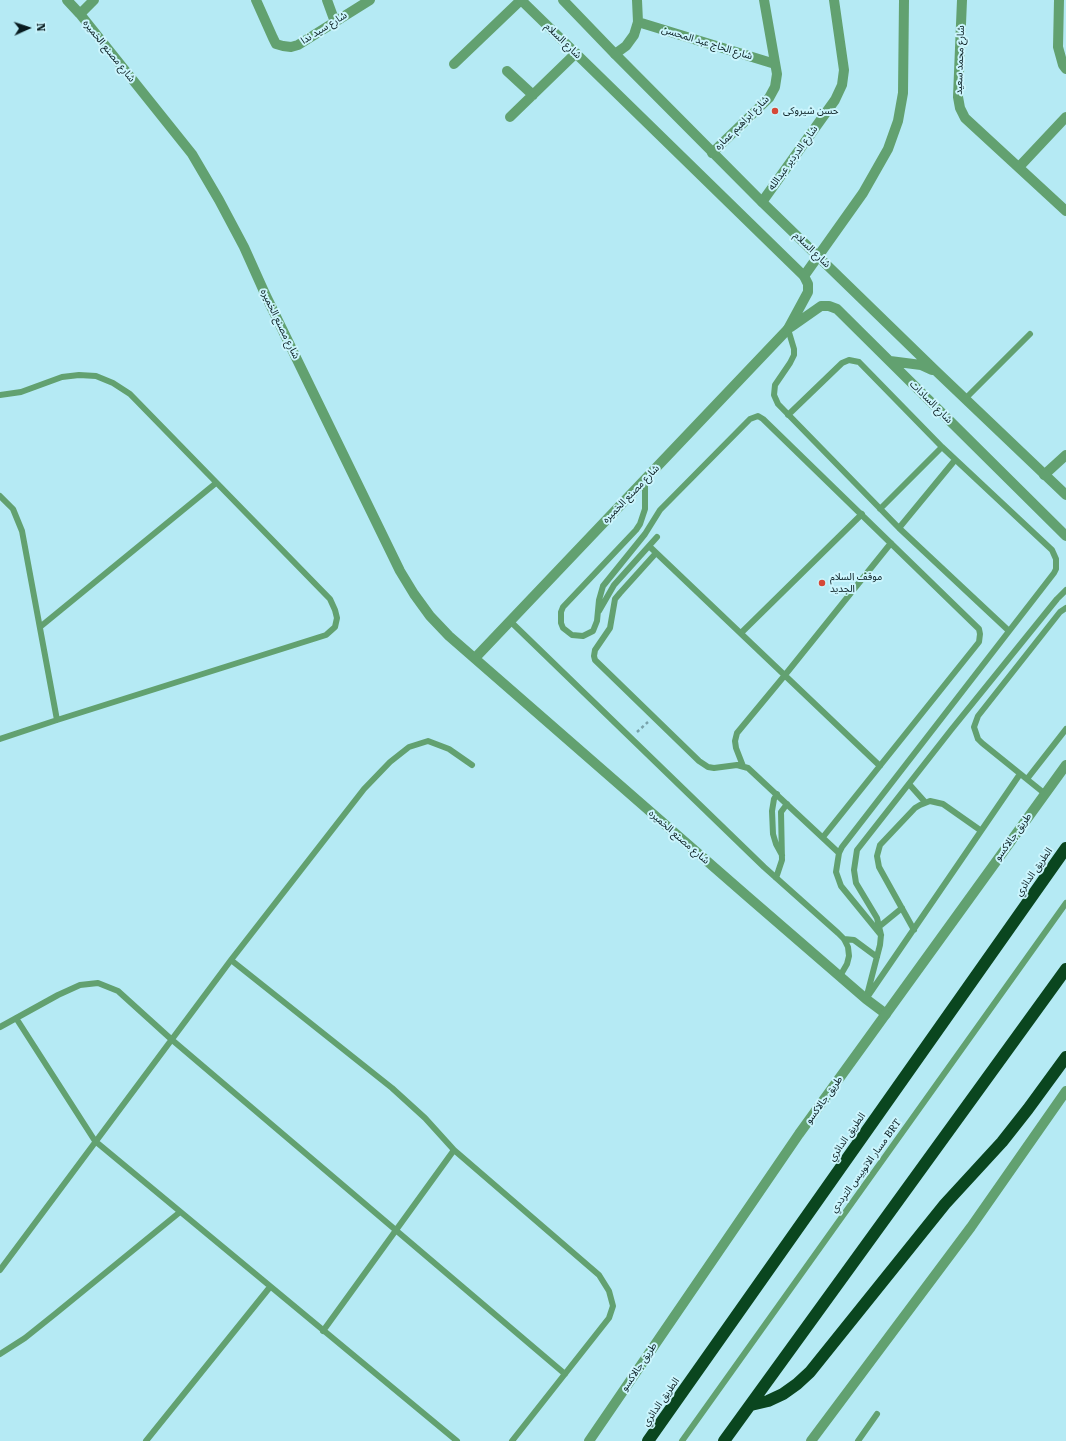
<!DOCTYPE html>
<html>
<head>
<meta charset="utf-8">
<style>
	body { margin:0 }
	#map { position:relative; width:1066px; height:1441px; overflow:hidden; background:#b5eaf4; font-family:"Roboto Serif",serif }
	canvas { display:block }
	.north { position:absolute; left:8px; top:8px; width:40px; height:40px; -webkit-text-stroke:3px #cbf5fd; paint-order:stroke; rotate:87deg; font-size:11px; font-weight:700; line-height:16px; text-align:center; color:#071b1f }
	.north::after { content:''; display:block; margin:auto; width:14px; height:18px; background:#071b1f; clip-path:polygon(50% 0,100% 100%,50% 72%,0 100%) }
</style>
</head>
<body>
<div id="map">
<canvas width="1066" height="1441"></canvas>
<div class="north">N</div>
</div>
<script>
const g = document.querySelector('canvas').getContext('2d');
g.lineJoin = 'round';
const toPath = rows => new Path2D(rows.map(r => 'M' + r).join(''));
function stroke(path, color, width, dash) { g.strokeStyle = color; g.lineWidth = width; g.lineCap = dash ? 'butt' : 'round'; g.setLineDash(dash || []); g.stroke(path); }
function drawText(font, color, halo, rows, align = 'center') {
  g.font = font + ' "Roboto Serif","Noto Sans Arabic",serif'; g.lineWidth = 4; g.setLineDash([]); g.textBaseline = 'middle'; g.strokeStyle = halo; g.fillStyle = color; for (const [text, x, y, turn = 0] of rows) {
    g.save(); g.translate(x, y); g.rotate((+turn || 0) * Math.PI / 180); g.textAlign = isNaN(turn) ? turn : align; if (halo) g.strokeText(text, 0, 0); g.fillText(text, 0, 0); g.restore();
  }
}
const path = toPath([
	[637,732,648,722]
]);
const service = toPath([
	[788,329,794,349,794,355,790,363,775,385,774,395,778,404,899,528,1009,631],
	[0,395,21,392,62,377,79,375,96,376,113,383,130,394,330,599,335,610,337,618,335,627,326,635,57,720,0,739],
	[965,399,1030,334],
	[788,415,842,363,849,360,859,362,942,447,1052,550,1056,559,1056,569,1054,573,842,847,839,853,836,872,841,886,881,935],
	[645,479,645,509,640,524,636,530,563,607,561,612,561,623,563,628,572,635,583,636,593,631,597,621,599,600,603,586,645,534,660,510,750,419,758,416,763,419,979,629,980,634,979,642,823,837],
	[0,496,13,509,22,531,57,720],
	[880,509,942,447],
	[899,528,955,460],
	[649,546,880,766],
	[656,553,620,593,615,599,610,628,595,650,594,656,595,660,699,761,708,767,714,768,737,765,748,768,839,853],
	[599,611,614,585,657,537],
	[510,621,764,867,838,933,844,939,848,947,849,956,847,964,840,976],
	[40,627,216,483],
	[741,633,862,514],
	[743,766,736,748,735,741,737,733,785,675,891,543],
	[1027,779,1066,729],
	[909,784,925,802],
	[1044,793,982,743,978,739,974,727,978,716,1060,612,1066,608],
	[777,794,774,799,772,811,773,834,776,844,782,855],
	[776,878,782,860,781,812,787,804],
	[880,926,902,908],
	[914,930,879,867,877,856,880,845,915,808,920,805,930,801,943,804,980,830],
	[844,939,854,940,877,957],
	[231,960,392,1088,425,1118,454,1150,599,1275,609,1291,613,1306,609,1318,512,1441],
	[868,996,1020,774],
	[866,999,880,945,881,935,877,918,856,883,854,870,857,850,951,730,1057,599,1066,590],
	[16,1018,95,1141,457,1441],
	[0,1027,58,995,80,985,98,983,118,991,171,1039,565,1374],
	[0,1270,231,960,364,789,390,762,409,747,428,741,449,749,472,765],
	[323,1331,454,1150],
	[0,1354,25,1338,55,1314,180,1212],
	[146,1441,270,1287],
	[682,1441,1066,903],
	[858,1441,877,1414]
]);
const minor = toPath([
	[67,0,80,14,192,154,219,200,244,247,266,296,400,571,414,594,430,616,449,636,747,896,866,999,886,1014],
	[256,0,273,38,276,44,283,46,291,47,298,45,370,0],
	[327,0,335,22],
	[962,0,958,97,960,108,965,118,1066,211],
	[1059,0,1058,47,1063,65,1066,69],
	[80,14,94,0],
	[638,22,775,64],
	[615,54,626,46,634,35,638,22,637,0],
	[454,64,521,0],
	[507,71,533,95],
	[510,117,576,53],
	[712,153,769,98,775,87,777,74,764,0],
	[1019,167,1066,117],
	[762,202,835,100,842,85,844,70,834,0],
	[804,276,863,193,888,149,898,121,903,93,904,0],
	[1044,475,1066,455],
	[475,658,788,329]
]);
const tertiary = toPath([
	[521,0,804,276,808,284,808,292,788,329],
	[563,0,615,54,762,202,936,371,1066,495],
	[791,327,821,306,829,306,837,309,1066,536],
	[890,361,921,365,932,370],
	[589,1441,799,1134,1066,765],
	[811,1441,971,1227,1066,1091]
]);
const motorway = toPath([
	[751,1405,768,1401,783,1394,797,1384,810,1372,945,1204,1002,1142,1028,1109,1066,1057],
	[648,1441,1066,848],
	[724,1441,1066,969]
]);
const markers = [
	[775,111,4,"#d54837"],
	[822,583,4,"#d54837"]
];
const streetNames = [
	["شارع سيد ندا",324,28,-32],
	["شارع السلام",563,41,44],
	["شارع الحاج عبد المحسن",707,43,17],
	["شارع مصنع الخميره",109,51,51],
	["شارع محمد سعيد",960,60,-88],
	["شارع ابراهيم عماره",742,123,-45],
	["شارع الدردير عبدالله",793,158,-54],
	["شارع السلام",812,250,44],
	["شارع مصنع الخميره",280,324,64],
	["شارع السادات",931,402,45],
	["شارع مصنع الخميره",631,494,-46],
	["شارع مصنع الخميره",679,837,41],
	["طريق جالاكسو",1013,837,-54],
	["الطريق الدائري",1034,872,-55],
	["طريق جالاكسو",824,1100,-54],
	["الطريق الدائري",847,1137,-55],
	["مسار الاتوبيس الترددي BRT",866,1166,-54],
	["طريق جالاكسو",639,1367,-56],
	["الطريق الدائري",661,1402,-55]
];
const poiNames = [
	["حسن شيروكى",783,111],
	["موقف السلام",830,577],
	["الجديد",830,589]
];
stroke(path, '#78a2aa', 2.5, [3, 3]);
stroke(service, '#62a170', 6);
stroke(minor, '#62a170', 10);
stroke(tertiary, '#62a170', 10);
stroke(motorway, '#0a461f', 12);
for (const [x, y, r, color] of markers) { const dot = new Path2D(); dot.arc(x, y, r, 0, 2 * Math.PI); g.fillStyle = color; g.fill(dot); stroke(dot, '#cbf5fd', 1.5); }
drawText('10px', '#071b1f', '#cbf5fd', streetNames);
drawText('10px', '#071b1f', '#cbf5fd', poiNames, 'left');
</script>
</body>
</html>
